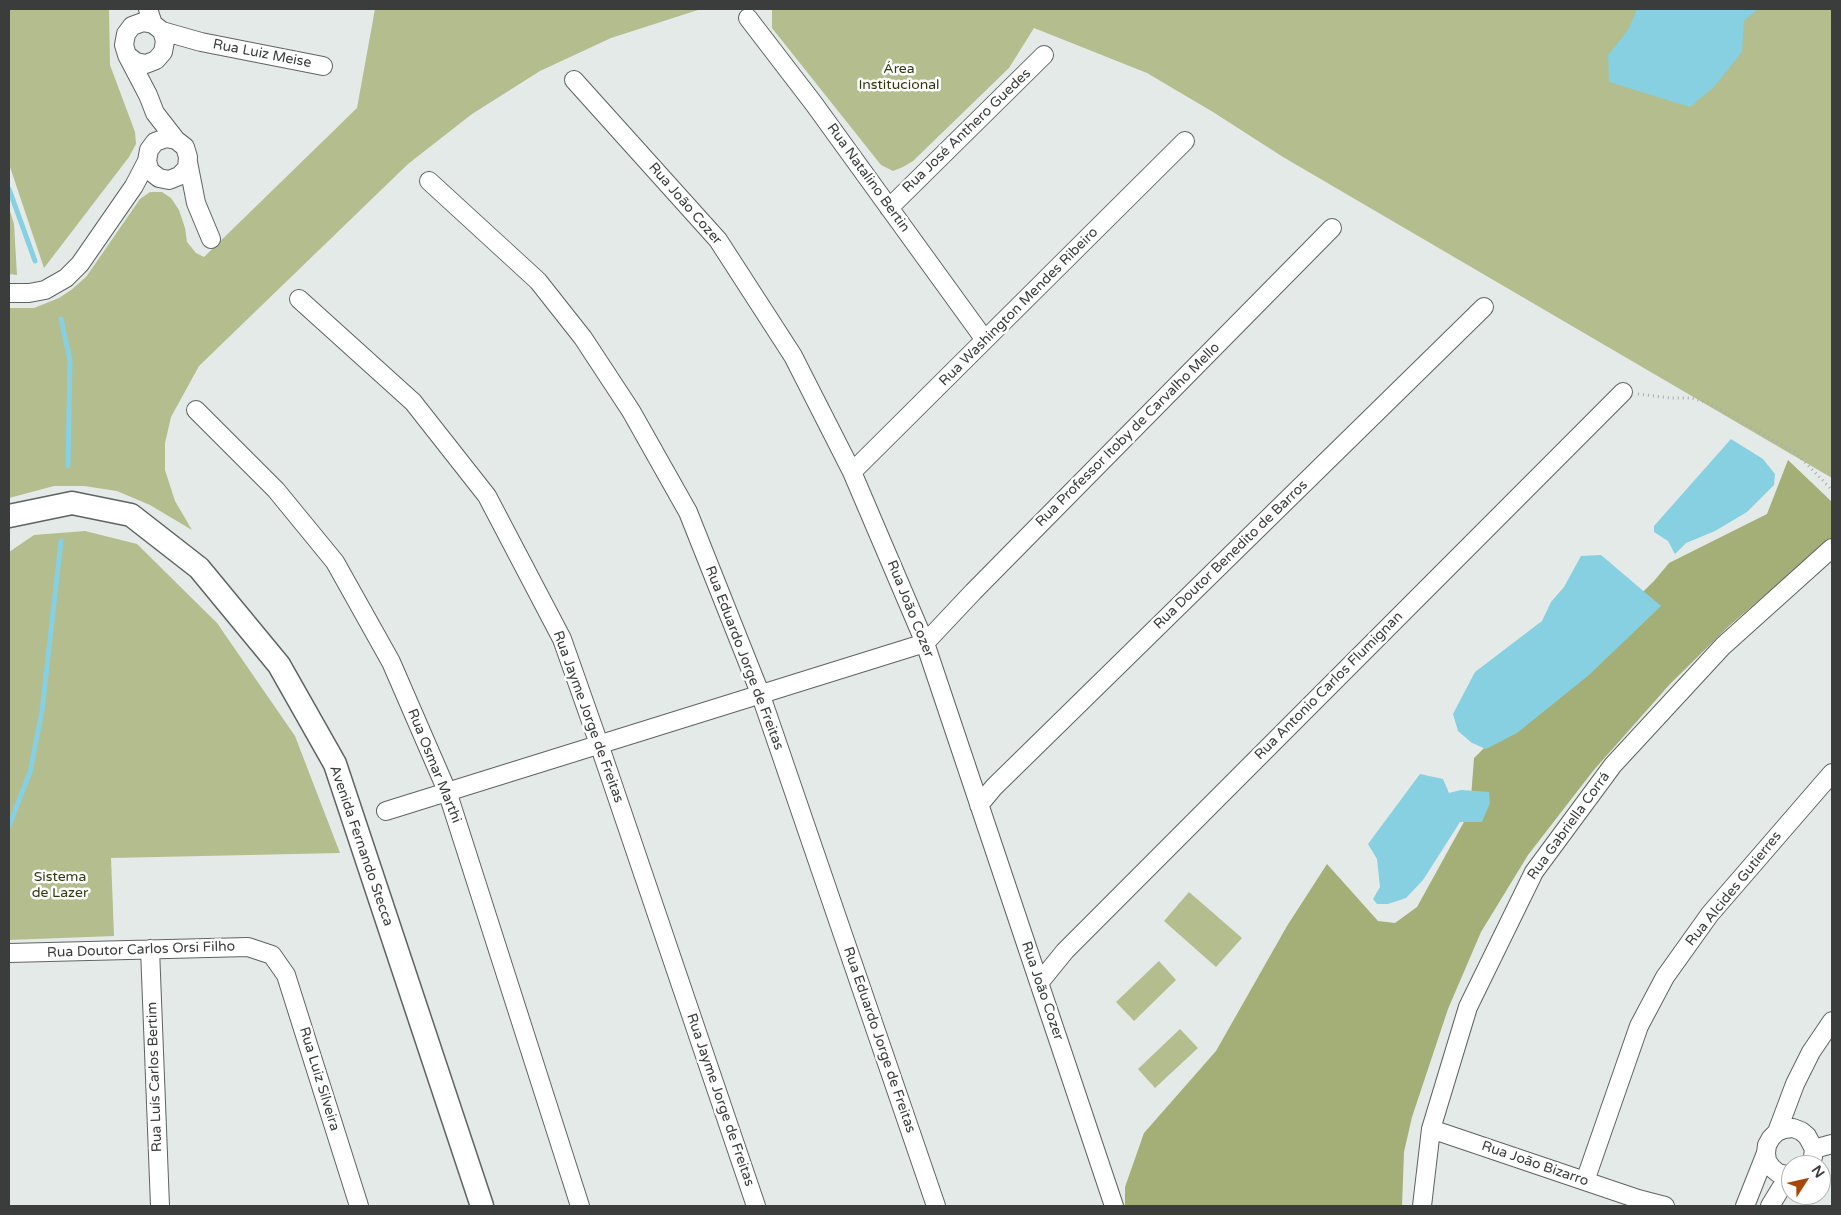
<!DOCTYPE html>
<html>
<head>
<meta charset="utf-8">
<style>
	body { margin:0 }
	#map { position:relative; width:1841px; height:1215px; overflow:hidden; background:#e3eae7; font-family:"Varela Round",sans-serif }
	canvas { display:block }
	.frame { position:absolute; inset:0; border:10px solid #3a3d3c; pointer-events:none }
	.north { position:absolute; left:1781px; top:1155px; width:50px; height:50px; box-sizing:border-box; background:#fff; border:1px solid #b0b1b1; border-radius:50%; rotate:55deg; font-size:14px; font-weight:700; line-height:20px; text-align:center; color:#3a3d3c }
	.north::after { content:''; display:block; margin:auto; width:18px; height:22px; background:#a94706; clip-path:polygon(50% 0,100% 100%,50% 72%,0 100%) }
</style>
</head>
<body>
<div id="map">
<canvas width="1841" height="1215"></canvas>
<div class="frame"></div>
<div class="north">N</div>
</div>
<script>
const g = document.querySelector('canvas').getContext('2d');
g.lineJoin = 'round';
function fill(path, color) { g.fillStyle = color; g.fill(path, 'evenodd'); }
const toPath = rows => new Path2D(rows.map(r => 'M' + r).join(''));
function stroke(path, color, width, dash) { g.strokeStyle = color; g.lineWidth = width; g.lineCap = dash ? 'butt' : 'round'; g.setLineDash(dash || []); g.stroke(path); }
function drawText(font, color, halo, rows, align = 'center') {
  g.font = font + ' "Varela Round",sans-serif'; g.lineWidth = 5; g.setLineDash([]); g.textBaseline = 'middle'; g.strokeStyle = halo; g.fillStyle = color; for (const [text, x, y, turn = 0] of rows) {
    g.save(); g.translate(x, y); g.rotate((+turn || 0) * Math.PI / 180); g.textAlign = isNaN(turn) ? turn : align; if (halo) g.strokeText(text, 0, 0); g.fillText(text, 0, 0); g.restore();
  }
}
const green = toPath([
	[9,9,109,9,110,65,135,132,136,144,129,157,44,268,9,164],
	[375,9,701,9,611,38,540,71,472,114,408,164,199,366,171,417,165,443,165,470,175,501,192,530,150,505,117,491,84,486,54,486,9,498,9,308,34,308,59,298,71,290,86,277,140,199,150,192,162,192,171,198,179,210,185,228,187,242,196,253,204,257,357,108],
	[772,9,1832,9,1832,478,1283,157,1213,112,1147,73,1034,28,1009,68,913,161,903,167,893,171,881,165,772,28],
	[9,208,14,224,17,275,9,274],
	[85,531,137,544,217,623,295,736,340,853,111,858,114,936,9,940,9,552,34,535],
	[1189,892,1242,938,1216,967,1164,921],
	[1159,961,1176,980,1134,1021,1116,1002],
	[1180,1029,1198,1048,1155,1088,1138,1069]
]);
const forest = toPath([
	[1788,460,1832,502,1832,538,1730,625,1670,684,1593,771,1528,855,1481,932,1448,1009,1412,1117,1404,1152,1402,1206,1125,1206,1125,1187,1144,1133,1216,1051,1287,926,1327,864,1378,921,1395,923,1417,907,1470,811,1474,758,1654,581,1669,563,1767,514]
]);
const water = toPath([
	[1637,9,1758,9,1744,21,1742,52,1714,87,1690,107,1609,82,1608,55,1628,30],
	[1731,439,1763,459,1775,474,1774,485,1747,512,1715,531,1686,543,1675,554,1668,541,1654,532,1654,526],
	[1601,555,1661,606,1589,675,1517,733,1486,749,1472,743,1458,731,1453,714,1475,672,1542,621,1551,602,1564,587,1581,556],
	[1420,774,1443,779,1449,793,1461,790,1489,792,1490,803,1482,822,1460,822,1423,880,1406,898,1388,904,1377,904,1373,899,1380,887,1377,859,1368,844]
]);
const stream = toPath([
	[9,189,35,261],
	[61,319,70,360,68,466],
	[9,826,30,772,42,711,61,541]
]);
const path = toPath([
	[1638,394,1670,398,1691,398,1709,403,1796,453,1832,490]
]);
const minor = toPath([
	[148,9,153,24,162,31,165,41,163,52,156,60,146,64,136,62,127,55,124,45,126,34,132,26,143,22,153,24],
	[748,18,814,104,985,340],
	[162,31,201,42,323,66],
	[127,55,148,95,155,113,176,140,185,147,188,157,187,168,179,176,169,180,159,178,150,171,147,161,149,150,155,142,166,138,176,140],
	[574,80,718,240,793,356,852,472,925,643,1114,1206],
	[188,162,196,203,211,239],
	[429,181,538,281,583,338,631,411,688,512,760,693,936,1206],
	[889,208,1044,55],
	[9,293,29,293,45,290,66,278,80,264,134,186,147,161],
	[299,299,413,402,487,496,562,639,599,744,756,1206],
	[196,410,276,490,335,562,391,662,447,791,580,1206],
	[852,472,1185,141],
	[979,805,994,787,1484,307],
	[386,811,925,643,973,592,1332,228],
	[150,949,160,1206],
	[9,953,248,947,272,955,286,975,359,1206],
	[1039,983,1065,951,1623,392],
	[1431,1129,1638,1199,1665,1206],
	[1777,1132,1795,1084,1811,1052,1832,1021],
	[1814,1149,1832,1144],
	[1791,1176,1778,1173,1772,1168,1767,1161,1766,1153,1767,1145,1771,1138,1777,1132,1784,1129,1793,1128,1801,1131,1807,1136,1814,1149,1813,1157,1810,1165],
	[1585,1181,1639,1026,1665,977,1710,914,1832,773],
	[1422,1206,1431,1129,1468,1007,1534,872,1613,765,1723,646,1832,548],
	[1745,1206,1766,1153],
	[1770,1206,1781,1188,1791,1178]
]);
const tertiary = toPath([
	[9,516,72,503,131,515,199,568,279,665,335,764,482,1206]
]);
const streetNames = [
	["Rua Luiz Meise",262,54,11],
	["Rua José Anthero Guedes",967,131,-44],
	["Rua Natalino Bertin",868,178,54],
	["Rua João Cozer",685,204,49],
	["Rua Washington Mendes Ribeiro",1019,307,-45],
	["Rua Professor Itoby de Carvalho Mello",1128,435,-45],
	["Rua Doutor Benedito de Barros",1231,555,-44],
	["Rua João Cozer",910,609,68],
	["Rua Eduardo Jorge de Freitas",744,658,69],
	["Rua Antonio Carlos Flumignan",1329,686,-45],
	["Rua Jayme Jorge de Freitas",588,717,70],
	["Rua Osmar Marthi",434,766,68],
	["Rua Gabriella Corrá",1569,826,-54],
	["Avenida Fernando Stecca",361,846,71],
	["Rua Alcides Gutierres",1734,889,-51],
	["Rua Doutor Carlos Orsi Filho",141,950,-2],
	["Rua João Cozer",1042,991,71],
	["Rua Eduardo Jorge de Freitas",879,1040,71],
	["Rua Luís Carlos Bertim",155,1077,-92],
	["Rua Luiz Silveira",319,1079,73],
	["Rua Jayme Jorge de Freitas",720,1100,71],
	["Rua João Bizarro",1535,1164,19]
];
const parkNames = [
	["Área",899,69],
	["Institucional",899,85],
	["Sistema",60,877],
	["de Lazer",60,893]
];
fill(green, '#b3bd8e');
fill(forest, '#a3af77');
fill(water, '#86d0e1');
stroke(stream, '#86d0e1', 5);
stroke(minor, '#5d6461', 20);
stroke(tertiary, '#5d6461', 25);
stroke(path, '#a8aeac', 3, [1, 4]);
stroke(minor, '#fff', 18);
stroke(tertiary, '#fff', 22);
drawText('14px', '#3a3d3c', '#fff', streetNames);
drawText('14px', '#32390e', '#fff', parkNames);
</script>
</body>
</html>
